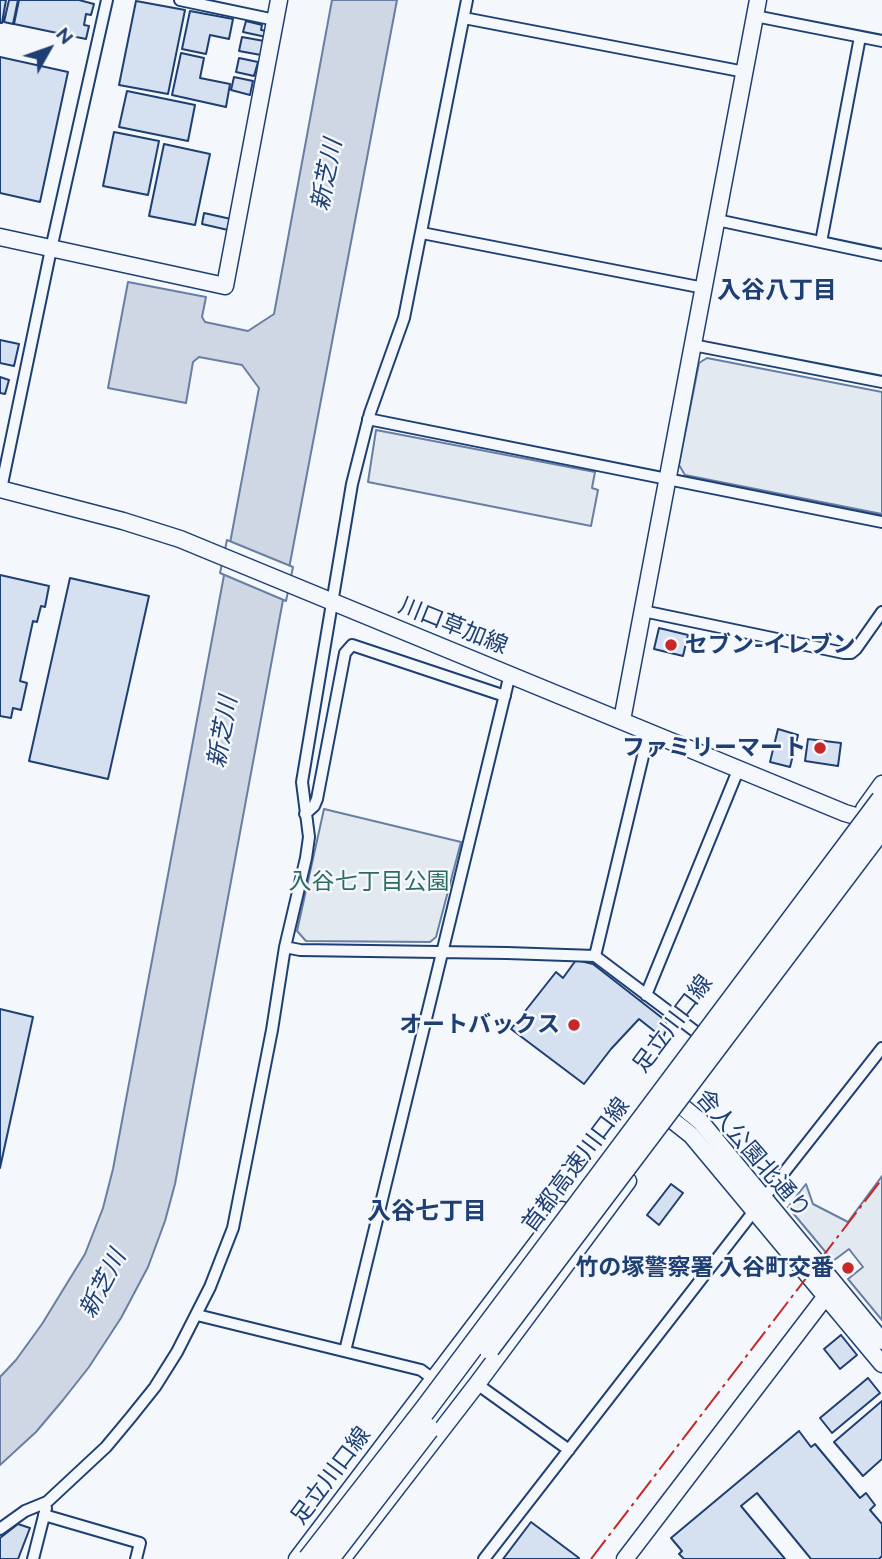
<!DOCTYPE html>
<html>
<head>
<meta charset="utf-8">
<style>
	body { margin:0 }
	#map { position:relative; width:882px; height:1559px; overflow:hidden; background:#f4f7fb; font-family:Raleway,sans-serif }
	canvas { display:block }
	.north { position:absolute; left:14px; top:14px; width:70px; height:70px; -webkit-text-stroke:5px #f4f7fb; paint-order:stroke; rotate:50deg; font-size:19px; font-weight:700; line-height:28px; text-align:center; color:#1d3f73 }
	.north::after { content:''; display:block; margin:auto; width:24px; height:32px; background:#1d3f73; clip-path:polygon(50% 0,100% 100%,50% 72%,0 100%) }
</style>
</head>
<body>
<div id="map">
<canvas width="882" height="1559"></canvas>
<div class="north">N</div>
</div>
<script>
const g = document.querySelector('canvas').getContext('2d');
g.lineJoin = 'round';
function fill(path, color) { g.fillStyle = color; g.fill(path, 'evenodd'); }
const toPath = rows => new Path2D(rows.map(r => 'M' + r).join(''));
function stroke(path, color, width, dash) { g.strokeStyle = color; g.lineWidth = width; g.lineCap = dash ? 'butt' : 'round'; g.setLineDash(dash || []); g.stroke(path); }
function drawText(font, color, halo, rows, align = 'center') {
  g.font = font + ' Raleway,"Noto Sans JP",sans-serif'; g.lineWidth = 5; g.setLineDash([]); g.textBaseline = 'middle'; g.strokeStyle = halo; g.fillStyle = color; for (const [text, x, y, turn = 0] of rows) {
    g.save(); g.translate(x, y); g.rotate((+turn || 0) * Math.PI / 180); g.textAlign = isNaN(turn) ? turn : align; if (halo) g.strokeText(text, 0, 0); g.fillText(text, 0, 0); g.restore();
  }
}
const green = toPath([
	[707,358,882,392,882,514,685,475,679,465,699,363,707,358],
	[376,430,595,472,592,488,598,490,591,526,368,482,376,430],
	[324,809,461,842,436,937,430,942,306,941,297,931,324,809],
	[882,1176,882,1320,848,1279,863,1267,849,1249,833,1261,788,1207,806,1184,813,1204,848,1222,882,1176]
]);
const water = toPath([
	[332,0,397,0,283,600,175,1184,165,1221,148,1267,121,1318,89,1367,63,1400,36,1432,0,1465,0,1377,16,1360,42,1324,85,1254,103,1208,113,1169,259,388,242,365,199,357,193,362,186,403,108,388,128,282,206,297,202,317,205,322,248,331,274,314,332,0]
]);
const pier = toPath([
	[227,540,293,567,286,601,220,573,227,540]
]);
const building = toPath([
	[0,0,6,0,2,23,0,23,0,0],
	[9,0,18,0,13,24,4,22,9,0],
	[19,0,79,0,94,4,91,15,86,14,84,25,89,26,86,39,14,24,19,0],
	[136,1,185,10,168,94,119,85,136,1],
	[190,11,233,19,229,39,210,35,206,54,182,49,190,11],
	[246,21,262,25,261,30,267,31,266,37,243,32,246,21],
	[242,37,264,41,261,55,239,51,242,37],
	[181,53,204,58,200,78,230,84,226,107,172,95,181,53],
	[0,57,68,72,40,202,0,193,0,57],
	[239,58,258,62,254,76,236,72,239,58],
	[234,77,253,81,250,95,231,90,234,77],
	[127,91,195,105,188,141,119,127,127,91],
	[114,132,159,141,148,195,103,186,114,132],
	[164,144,210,154,195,225,149,216,164,144],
	[204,213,231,219,228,230,202,224,204,213],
	[0,340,19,344,14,366,0,363,0,340],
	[0,377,9,380,5,394,0,393,0,377],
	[0,575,49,586,45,607,41,606,37,622,33,621,20,681,27,683,21,710,13,708,11,718,0,716,0,575],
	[70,578,149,596,108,779,29,761,70,578],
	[659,628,688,635,683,656,654,649,659,628],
	[778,729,798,735,790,767,770,762,778,729],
	[808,739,841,743,838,766,805,761,808,739],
	[576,960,593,964,666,1021,666,1030,663,1038,639,1019,611,1049,584,1084,511,1029,556,972,563,978,576,960],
	[0,1009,33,1017,0,1168,0,1009],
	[671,1184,683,1193,659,1225,647,1215,671,1184],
	[849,1262,855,1268,846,1275,841,1268,849,1262],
	[841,1335,857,1355,840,1369,824,1349,841,1335],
	[868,1378,880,1393,832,1433,820,1418,868,1378],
	[882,1401,882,1459,863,1476,834,1442,882,1401],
	[799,1431,811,1447,815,1444,860,1498,866,1493,875,1505,870,1510,882,1524,882,1556,879,1559,811,1559,757,1493,741,1506,785,1559,684,1559,679,1554,682,1551,671,1538,799,1431],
	[531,1522,579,1558,579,1559,503,1559,531,1522],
	[18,1524,30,1528,18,1559,0,1559,0,1538,18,1524]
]);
const street = toPath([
	[180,0,275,20],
	[755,16,882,41],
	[464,18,745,72],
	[717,220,882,255],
	[422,233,704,288],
	[821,242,860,37],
	[693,345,882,382],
	[368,419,882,522],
	[1,489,51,249,107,0],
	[643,611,844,653,851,653,856,649,882,612],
	[305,814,314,806,317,799,345,653,352,645,505,696],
	[285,947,300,950,507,953,595,956,696,1032],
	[595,956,649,731],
	[646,995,739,768],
	[764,1198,882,1048],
	[197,1315,421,1370,433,1379],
	[345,1351,510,674],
	[477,1384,569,1450],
	[44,1515,140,1543,136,1559],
	[0,1529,25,1511,47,1502,106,1447,131,1417,155,1387,177,1352,210,1287,233,1228,272,1030,285,947,306,858,309,837,302,782,352,484,370,413,404,318,467,0],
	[33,1559,46,1508],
	[484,1559,754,1211]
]);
const secondary = toPath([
	[0,237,225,286,279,0],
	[0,489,123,521,180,539,845,813,876,822],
	[622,720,758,0],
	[864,809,882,784],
	[667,1094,701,1122,882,1341],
	[658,1109,691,1135,882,1364],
	[297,1559,562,1210],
	[342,1559,477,1384,628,1181],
	[625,1559,826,1296,837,1287]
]);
const highwayBridge = toPath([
	[489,1348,882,827],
	[309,1559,425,1410,882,800],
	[328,1559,428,1429]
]);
const power = toPath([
	[591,1559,882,1179]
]);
const markers = [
	[671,645,7,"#c62828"],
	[820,748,7,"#c62828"],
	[574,1025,7,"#c62828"],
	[848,1268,7,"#c62828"]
];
const streetNames = [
	["川口草加線",453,626,22],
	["足立川口線",673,1024,-53],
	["舎人公園北通り",753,1154,49],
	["首都高速川口線",576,1165,-53],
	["足立川口線",331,1476,-53]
];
const poiNames = [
	["セブン-イレブン",685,645,"left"],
	["ファミリーマート",806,748],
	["オートバックス",560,1025],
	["竹の塚警察署 入谷町交番",834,1268]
];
const parkNames = [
	["入谷七丁目公園",369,882]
];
const waterNames = [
	["新芝川",327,175,-79],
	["新芝川",223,732,-80],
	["新芝川",103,1284,-63]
];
const neighbourhoodNames = [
	["入谷八丁目",777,291],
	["入谷七丁目",427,1212]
];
fill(green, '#e3e9f0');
stroke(green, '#687fa3', 2);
fill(water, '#cfd7e4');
stroke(water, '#687fa3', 2);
fill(pier, '#f4f7fb');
stroke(pier, '#687fa3', 2);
fill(building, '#d5e0f0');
stroke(building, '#1d3f73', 2);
stroke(street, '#1d3f73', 14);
stroke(secondary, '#1d3f73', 19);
stroke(street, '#f4f7fb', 10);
stroke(secondary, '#f4f7fb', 16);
stroke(highwayBridge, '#1d3f73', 24, []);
stroke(highwayBridge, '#f4f7fb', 21);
stroke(power, '#c62828', 2, [24, 5, 3.5, 5]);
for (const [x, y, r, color] of markers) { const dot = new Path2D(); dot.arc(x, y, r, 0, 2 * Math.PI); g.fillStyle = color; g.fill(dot); stroke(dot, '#f4f7fb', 2.5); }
drawText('23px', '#1d3f73', '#f4f7fb', streetNames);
drawText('bold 23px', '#1d3f73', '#f4f7fb', poiNames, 'right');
drawText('23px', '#2c6c60', '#f4f7fb', parkNames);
drawText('italic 24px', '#1d3f73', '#f4f7fb', waterNames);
drawText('bold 24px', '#1d3f73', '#f4f7fb', neighbourhoodNames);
</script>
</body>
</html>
